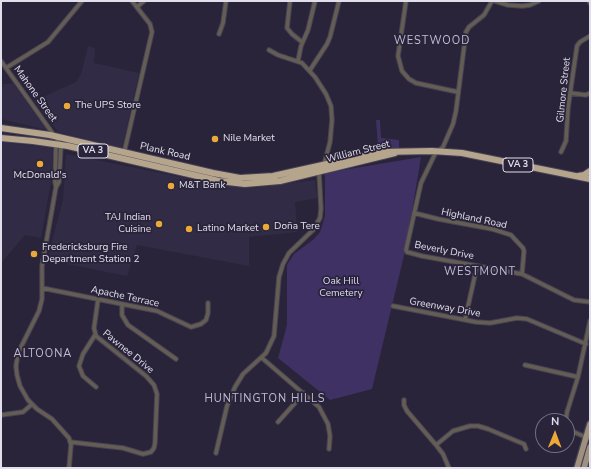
<!DOCTYPE html>
<html>
<head>
<meta charset="utf-8">
<style>
	body { margin:0 }
	#map { position:relative; width:591px; height:469px; overflow:hidden; background:#292439; font-family:"Nunito Sans",sans-serif }
	canvas { display:block }
	.frame { position:absolute; inset:0; border:2px solid #e2dfed; pointer-events:none }
	.north { position:absolute; left:535px; top:413px; width:40px; height:40px; box-sizing:border-box; background:#292439; border:1px solid #736f81; border-radius:50%; rotate:1deg; font-size:11px; font-weight:700; line-height:16px; text-align:center; color:#e2dfed }
	.north::after { content:''; display:block; margin:auto; width:14px; height:18px; background:#eba939; clip-path:polygon(50% 0,100% 100%,50% 72%,0 100%) }
</style>
</head>
<body>
<div id="map">
<canvas width="591" height="469"></canvas>
<div class="frame"></div>
<div class="north">N</div>
</div>
<script>
const g = document.querySelector('canvas').getContext('2d');
g.lineJoin = 'round';
function fill(path, color) { g.fillStyle = color; g.fill(path, 'evenodd'); }
const toPath = rows => new Path2D(rows.map(r => 'M' + r).join(''));
function stroke(path, color, width, dash) { g.strokeStyle = color; g.lineWidth = width; g.lineCap = dash ? 'butt' : 'round'; g.setLineDash(dash || []); g.stroke(path); }
function drawText(font, color, halo, rows, align = 'center') {
  g.font = font + ' "Nunito Sans",sans-serif'; g.lineWidth = 3.5; g.setLineDash([]); g.textBaseline = 'middle'; g.strokeStyle = halo; g.fillStyle = color; for (const [text, x, y, turn = 0] of rows) {
    g.save(); g.translate(x, y); g.rotate((+turn || 0) * Math.PI / 180); g.textAlign = isNaN(turn) ? turn : align; if (halo) g.strokeText(text, 0, 0); g.fillText(text, 0, 0); g.restore();
  }
}
const built = toPath([
	[88,46,95,48,94,63,139,73,122,148,58,132,34,101,76,82,81,74],
	[12,82,47,130,1,119,1,96,3,84,11,84],
	[1,142,53,148,51,182,41,238,25,235,1,263],
	[66,154,206,182,251,188,315,180,317,198,295,202,297,232,249,237,249,266,137,245,127,276,47,260,63,200]
]);
const green = toPath([
	[376,120,380,120,381,138,399,140,399,148,374,151,373,147,378,146],
	[421,157,406,247,372,389,330,400,278,358,287,325,287,265,294,254,314,239,320,232,325,216,325,173]
]);
const street = toPath([
	[290,1,287,28,292,34,302,42],
	[406,1,398,56,402,71,409,79,416,83,458,92],
	[492,1,484,15,469,27,466,32,456,111,453,124,443,147,435,154,421,183,406,250,407,252,422,256,522,274,574,300,590,302],
	[495,1,508,5,522,6,530,5,539,1],
	[589,1,590,3],
	[137,7,144,1],
	[219,34,223,23,226,1],
	[269,50,278,55,302,63,315,77,326,94,331,106,332,120,330,142,324,165],
	[1,61,61,145,59,182,56,187,42,266,42,299,39,311,18,353,16,366,17,375,20,386,28,400,37,409,52,419,69,438,71,445,69,468],
	[298,61,301,46,308,30,315,1],
	[6,68,48,42,82,1],
	[310,70,327,44,330,37,339,1],
	[570,93,586,95,590,93],
	[56,143,55,182,56,187],
	[561,152,566,141,568,108,577,46,580,42,590,36],
	[124,153,152,32,150,24,132,1],
	[414,213,438,219,492,229,511,235,523,248,524,251,522,274],
	[42,288,157,311,191,327,201,324,206,320,208,313,208,303],
	[122,304,122,315,128,325,176,359],
	[393,306,476,322,490,323,517,318,527,319,586,344],
	[465,320,477,266],
	[95,335,83,354,79,366,83,376,96,387],
	[262,358,319,407,328,424,330,436,329,449],
	[525,365,578,377],
	[404,400,404,405,407,411,436,445,443,454,449,468],
	[1,415,23,412,31,405],
	[566,421,567,412,578,377,590,321],
	[278,422,304,393],
	[567,424,574,432,590,439],
	[70,442,123,448,143,454,151,452,154,448,155,443,157,394,154,385,146,376,96,336,94,328,98,300],
	[436,445,453,431,470,426,478,426,488,429,519,442,524,444,526,449],
	[216,453,227,406,235,387,243,374,266,353,274,336,279,277,283,264,289,253,313,230,320,218,321,209,319,172,320,170]
]);
const primary = toPath([
	[577,468,590,424],
	[584,468,590,447]
]);
const highway = toPath([
	[1,128,50,135,213,173,240,178,273,176,381,152,432,151,462,153,590,179],
	[1,138,33,141,68,146,219,181,245,184,280,181,395,153],
	[578,176,584,175,590,171]
]);
const markers = [
	[67,106,4,"#eba939"],
	[215,139,4,"#eba939"],
	[40,164,4,"#eba939"],
	[171,186,4,"#eba939"],
	[159,224,4,"#eba939"],
	[266,227,4,"#eba939"],
	[189,229,4,"#eba939"],
	[34,254,4,"#eba939"]
];
const shields = [
	[93,151,30],
	[518,165,30]
];
const shieldNames = [
	["VA 3",93,151],
	["VA 3",518,165]
];
const streetNames = [
	["Gilmore Street",564,90,-84],
	["Mahone Street",35,94,54],
	["Plank Road",165,152,13],
	["William Street",358,152,-14],
	["Highland Road",474,219,12],
	["Beverly Drive",444,251,11],
	["Apache Terrace",125,297,12],
	["Greenway Drive",445,308,10],
	["Pawnee Drive",128,352,39]
];
const poiNames = [
	["The UPS Store",75,106],
	["Nile Market",223,139],
	["McDonald's",40,176,"center"],
	["M&T Bank",179,186],
	["TAJ Indian",151,218,"right"],
	["Cuisine",151,230,"right"],
	["Doña Tere",274,227],
	["Latino Market",197,229],
	["Fredericksburg Fire",42,248],
	["Department Station 2",42,260]
];
const parkNames = [
	["Oak Hill",341,282],
	["Cemetery",341,294]
];
const neighbourhoodNames = [
	["WESTWOOD",432,41],
	["WESTMONT",480,272],
	["ALTOONA",43,354],
	["HUNTINGTON HILLS",265,399]
];
fill(built, '#322b46');
fill(green, '#403165');
stroke(street, '#474256', 5.5);
stroke(primary, '#474256', 8);
stroke(highway, '#474256', 8);
stroke(street, '#645d53', 3.5);
stroke(primary, '#9f917d', 5.5);
stroke(highway, '#b6a58d', 6);
for (const [x, y, r, color] of markers) { const dot = new Path2D(); dot.arc(x, y, r, 0, 2 * Math.PI); g.fillStyle = color; g.fill(dot); stroke(dot, '#292439', 1.5); }
for (const [x, y, w] of shields) { const box = new Path2D(); box.roundRect(x - w / 2, y - 7, w, 14, 3); g.fillStyle = '#292439'; g.fill(box); stroke(box, '#e2dfed', 1); }
drawText('bold 9px', '#e2dfed', null, shieldNames);
drawText('10px', '#e2dfed', '#292439', streetNames);
drawText('10px', '#e2dfed', '#292439', poiNames, 'left');
drawText('10px', '#dfd7fb', '#292439', parkNames);
g.letterSpacing = '1px';
drawText('11px', '#c0bad6', '#292439', neighbourhoodNames);
g.letterSpacing = '0px';
</script>
</body>
</html>
